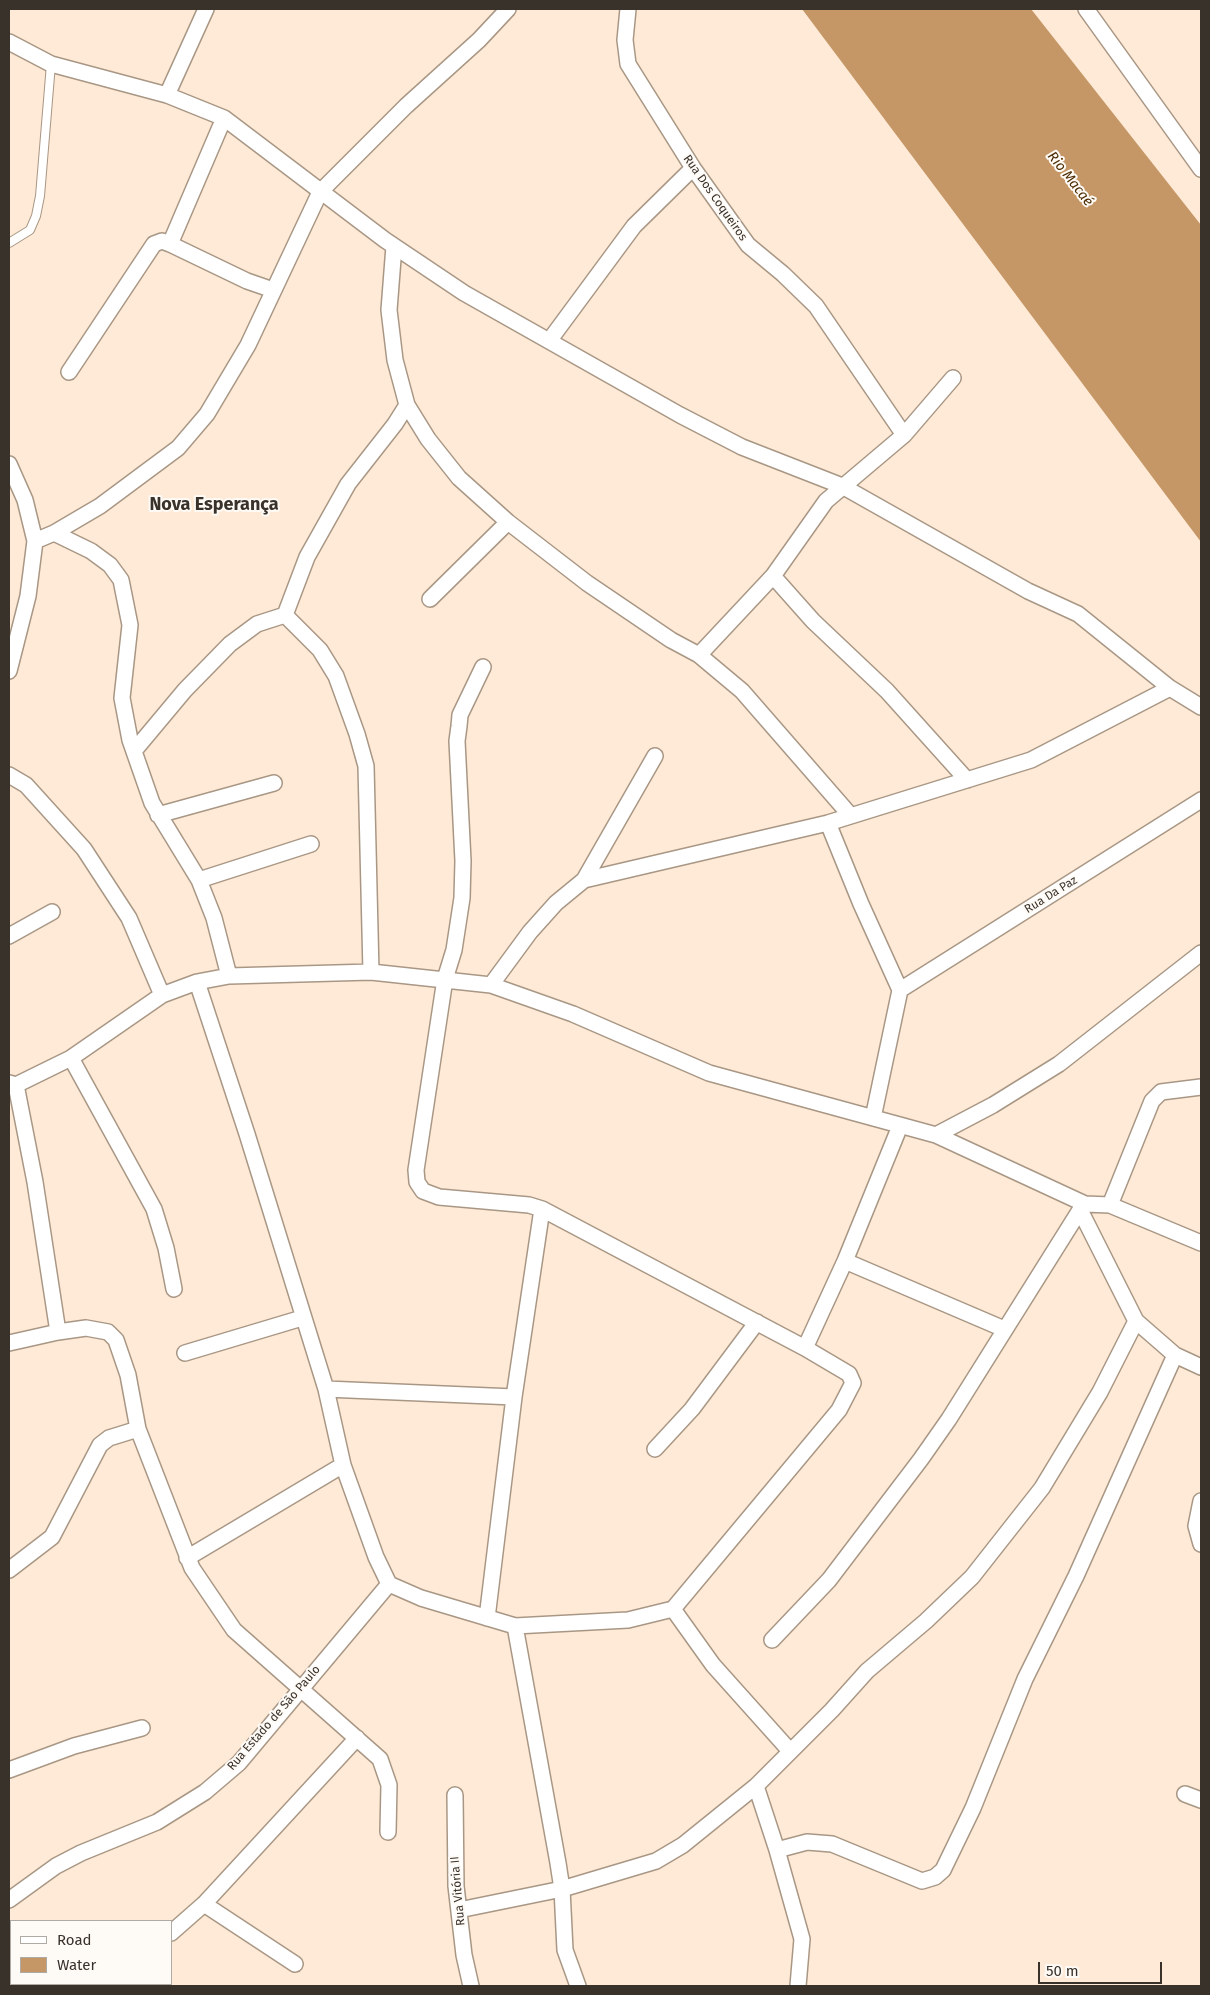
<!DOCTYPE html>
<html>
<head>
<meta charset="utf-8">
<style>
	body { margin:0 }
	#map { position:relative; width:1210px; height:1995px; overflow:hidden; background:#feead6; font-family:"Fira Sans",sans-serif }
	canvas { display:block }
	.frame { position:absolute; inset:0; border:10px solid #39322a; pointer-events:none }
	.legend { position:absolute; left:10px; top:1920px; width:162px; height:65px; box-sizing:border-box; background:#fefaf6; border:1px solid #afaaa4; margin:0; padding:6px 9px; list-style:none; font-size:15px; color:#39322a }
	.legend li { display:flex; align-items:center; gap:10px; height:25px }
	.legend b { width:25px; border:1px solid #afaaa4 }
	.scale { position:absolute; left:1038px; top:1962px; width:124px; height:22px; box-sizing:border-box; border:2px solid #39322a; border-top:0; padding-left:6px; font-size:15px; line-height:18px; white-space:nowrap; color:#39322a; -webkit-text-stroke:4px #fefaf6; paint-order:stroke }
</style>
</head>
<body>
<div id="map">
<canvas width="1210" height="1995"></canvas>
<div class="frame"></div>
<ul class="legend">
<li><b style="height:6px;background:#fff"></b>Road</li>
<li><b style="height:14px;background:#c59766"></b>Water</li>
</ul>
<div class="scale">50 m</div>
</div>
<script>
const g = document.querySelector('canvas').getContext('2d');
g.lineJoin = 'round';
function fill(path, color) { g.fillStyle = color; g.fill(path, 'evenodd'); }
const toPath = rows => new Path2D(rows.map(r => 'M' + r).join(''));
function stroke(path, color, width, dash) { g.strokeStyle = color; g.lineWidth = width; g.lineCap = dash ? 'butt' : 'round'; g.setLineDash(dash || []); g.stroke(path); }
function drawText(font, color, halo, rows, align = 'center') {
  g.font = font + ' "Fira Sans",sans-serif'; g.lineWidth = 4; g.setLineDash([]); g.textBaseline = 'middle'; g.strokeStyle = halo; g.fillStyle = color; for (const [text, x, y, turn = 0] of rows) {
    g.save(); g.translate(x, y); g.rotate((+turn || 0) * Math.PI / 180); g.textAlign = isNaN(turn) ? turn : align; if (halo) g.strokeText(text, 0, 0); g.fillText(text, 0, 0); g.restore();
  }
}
const water = toPath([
	[802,9,1031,9,1201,225,1201,542]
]);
const lane = toPath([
	[9,243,30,230,36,216,40,196,51,64]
]);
const street = toPath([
	[628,9,625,40,628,64,693,168,748,245,783,274,816,306,904,435],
	[1086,9,1201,169],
	[9,42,51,64,167,95,224,118,385,240,464,293,680,415,742,447,842,486,1028,591,1078,614,1170,688,1201,707],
	[167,95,206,9],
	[170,244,224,118],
	[394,246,389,310,395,360,407,405,428,439,459,478,508,522,587,583,671,640,699,655,742,691,850,815],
	[549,341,634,226,693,168],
	[69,372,154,244,162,241,170,244,247,281,273,290],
	[9,464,25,500,35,541,28,596,9,671],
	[54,533,91,551,110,565,121,580,130,625,122,698,130,740,152,803,199,880,214,918,229,976],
	[35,541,54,533,100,506,178,448,207,414,248,345,320,192,406,106,479,40,508,9],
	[773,576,813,621,887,691,967,780],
	[430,599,508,522],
	[285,615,320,650,336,676,357,734,366,766,371,972],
	[699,655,773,576,826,501,904,435,953,378],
	[483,667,460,715,459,726,457,741,463,861,462,898,454,950,445,979,416,1170,417,1182,423,1191,439,1197,529,1205,542,1209,805,1348,849,1374,853,1383,839,1410,673,1609,628,1620,515,1626],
	[134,751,185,690,230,644,257,624,285,615,307,557,348,484,395,424,407,405],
	[9,775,26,785,84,849,129,918,162,995],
	[158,815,274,783],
	[828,823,861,904,900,990,873,1118],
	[199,880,311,844],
	[584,880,655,756],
	[9,936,52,912],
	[197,982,247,1134,326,1389,343,1465,376,1557,389,1584,421,1598,515,1626,558,1863,562,1889,565,1950,578,1986],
	[491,985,530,932,556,903,584,880,828,823,1031,760,1170,688],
	[900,990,1201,800],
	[71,1058,154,1209,166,1248,174,1289],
	[9,1083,16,1085,71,1058,162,995,197,982,229,976,371,972,491,985,573,1014,709,1073,936,1135,1085,1204,1080,1210,1136,1321,1175,1355,1201,1367],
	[16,1085,35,1182,58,1332],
	[936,1135,993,1105,1059,1064,1201,953],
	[1085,1204,1110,1205,1201,1243],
	[1110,1205,1152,1101,1161,1092,1201,1087],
	[845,1261,1004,1329],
	[9,1343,58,1332,86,1328,108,1332,116,1340,128,1375,138,1429,192,1568,234,1630,380,1759,389,1785,388,1832],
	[805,1348,845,1261,900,1126],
	[185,1353,302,1318],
	[326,1389,514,1397],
	[655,1449,692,1409,757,1322],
	[1201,1501,1196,1526,1201,1544],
	[187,1558,343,1465],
	[9,1570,52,1537,100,1445,109,1438,138,1429],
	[673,1609,713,1665,790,1751],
	[487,1618,514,1397,542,1209],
	[772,1640,829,1580,921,1459,949,1419,1080,1210],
	[9,1770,74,1746,142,1728],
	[756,1786,777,1850,802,1939,798,1986],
	[1185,1794,1201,1800],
	[455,1795,456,1886,464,1955,471,1986],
	[777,1850,807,1842,832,1844,922,1881,935,1877,943,1870,973,1808,1025,1679,1076,1576,1175,1355],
	[9,1900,56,1866,81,1853,157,1822,205,1792,239,1763,389,1584],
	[204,1904,295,1964],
	[459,1910,562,1889,656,1861,683,1845,756,1786,832,1710,867,1671,926,1621,972,1577,1042,1488,1100,1392,1136,1321],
	[171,1933,204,1904,357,1738],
	[147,1984,149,1986],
	[113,1986,116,1984]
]);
const streetNames = [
	["Rua Dos Coqueiros",715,198,55],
	["Rua Da Paz",1051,895,-32],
	["Rua Estado de São Paulo",274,1718,-49],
	["Rua Vitória II",458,1891,-95]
];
const waterNames = [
	["Rio Macaé",1070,179,52]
];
const districtNames = [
	["Nova Esperança",214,505]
];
fill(water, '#c59766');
stroke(lane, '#a99785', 10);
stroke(street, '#a99785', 18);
stroke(lane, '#fff', 8);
stroke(street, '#fff', 15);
drawText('12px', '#39322a', '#fefaf6', streetNames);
drawText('italic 14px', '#4b2c02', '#fefaf6', waterNames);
drawText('bold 18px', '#39322a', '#fefaf6', districtNames);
</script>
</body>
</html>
